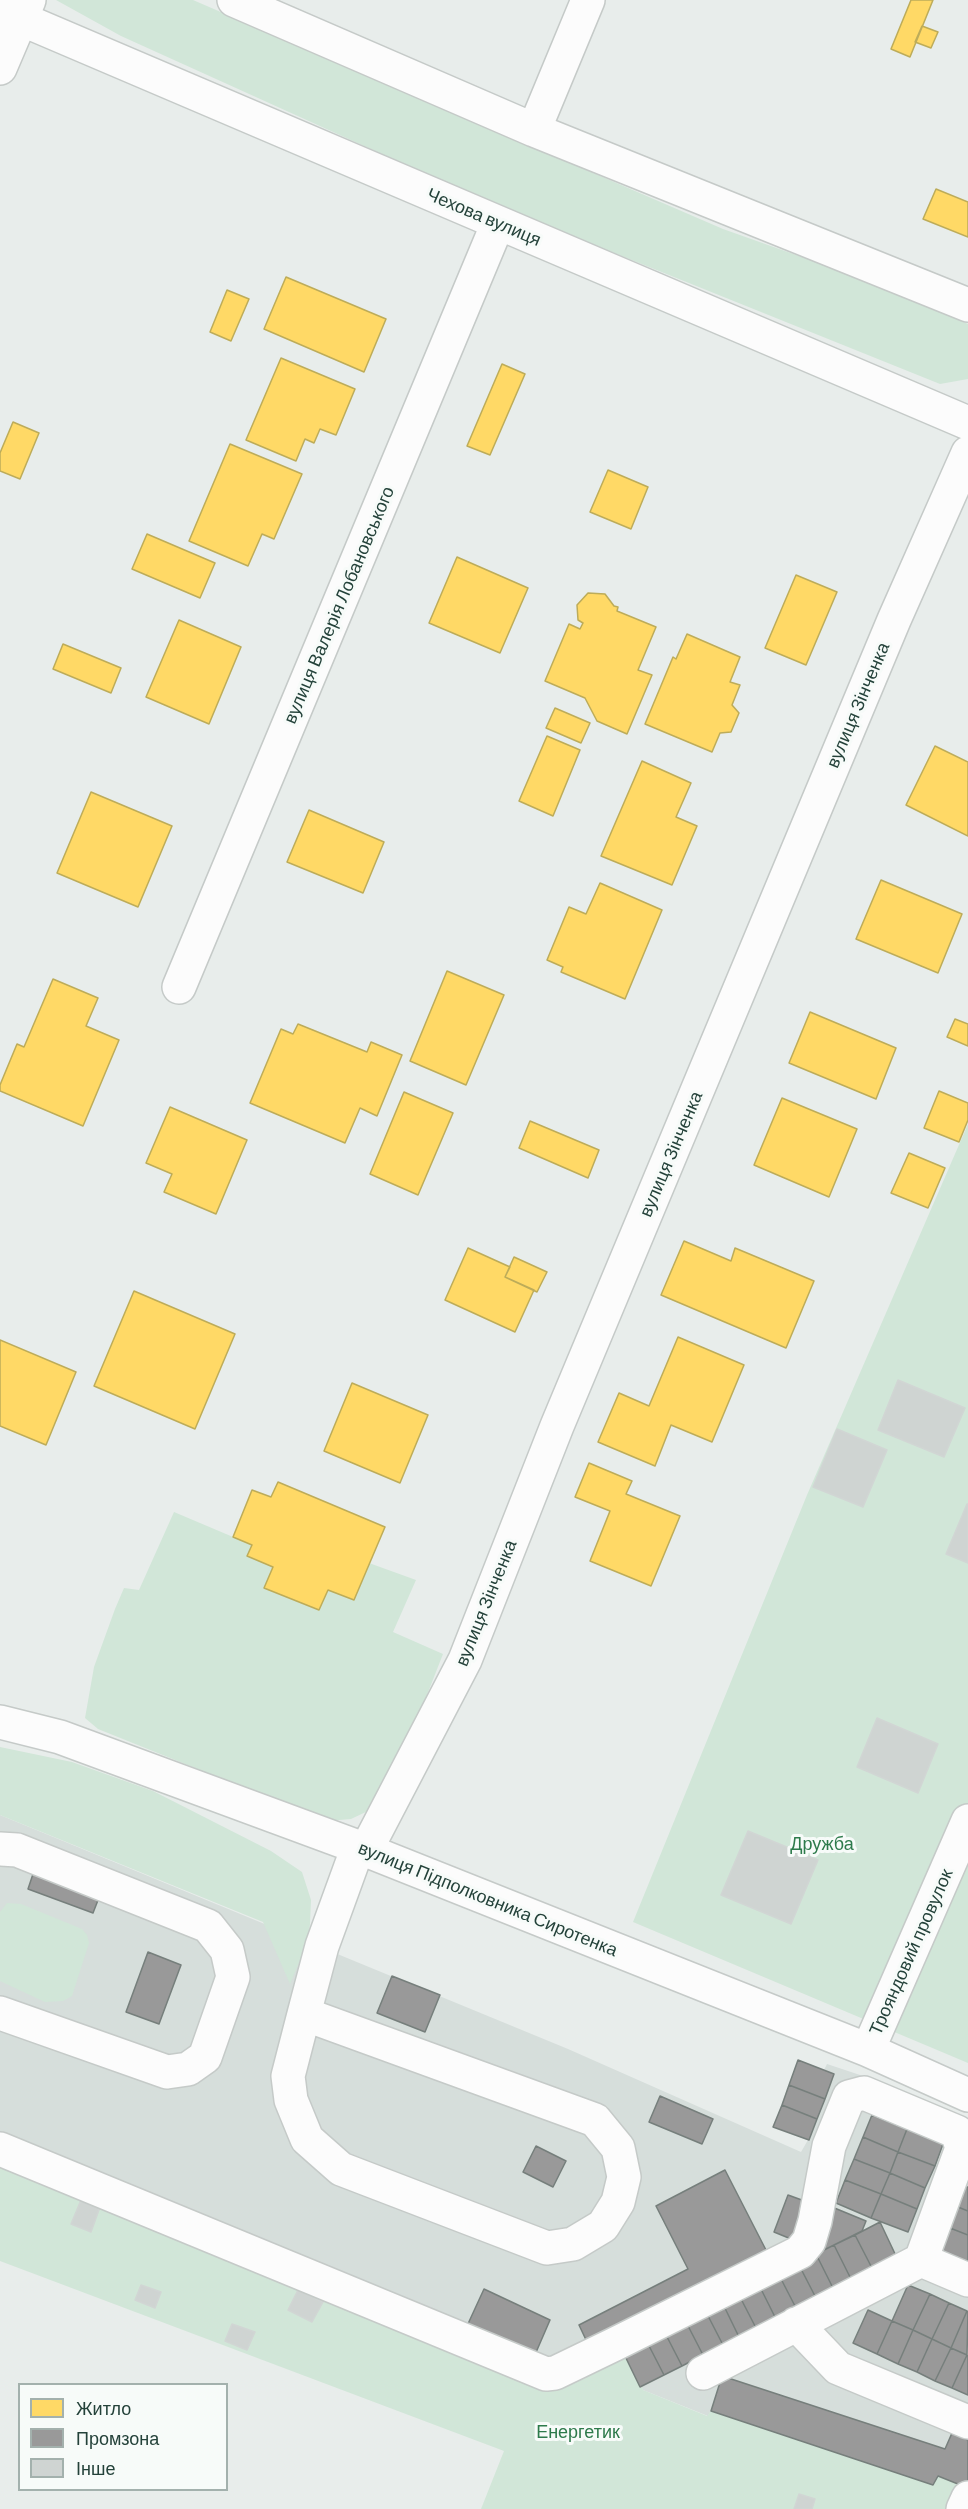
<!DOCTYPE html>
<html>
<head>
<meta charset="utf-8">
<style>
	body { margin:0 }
	#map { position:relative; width:968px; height:2509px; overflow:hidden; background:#e8edeb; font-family:Barlow,sans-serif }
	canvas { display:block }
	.legend { position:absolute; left:18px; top:2383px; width:210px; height:108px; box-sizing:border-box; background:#f7fbf9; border:2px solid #a3b1ad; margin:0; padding:8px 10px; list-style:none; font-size:18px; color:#24423a }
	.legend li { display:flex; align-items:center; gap:12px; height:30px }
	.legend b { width:30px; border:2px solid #a3b1ad }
</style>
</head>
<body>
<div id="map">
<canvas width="968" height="2509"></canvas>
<ul class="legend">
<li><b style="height:16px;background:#ffd966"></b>Житло</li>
<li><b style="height:16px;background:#999"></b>Промзона</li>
<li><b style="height:16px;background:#cfd4d2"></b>Інше</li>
</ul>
</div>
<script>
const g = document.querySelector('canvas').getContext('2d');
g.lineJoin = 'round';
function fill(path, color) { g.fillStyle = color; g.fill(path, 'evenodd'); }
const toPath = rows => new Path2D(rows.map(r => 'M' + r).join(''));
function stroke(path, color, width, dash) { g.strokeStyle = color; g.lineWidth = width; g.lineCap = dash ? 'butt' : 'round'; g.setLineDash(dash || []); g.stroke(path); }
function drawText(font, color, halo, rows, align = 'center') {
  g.font = font + ' Barlow,sans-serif'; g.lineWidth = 6; g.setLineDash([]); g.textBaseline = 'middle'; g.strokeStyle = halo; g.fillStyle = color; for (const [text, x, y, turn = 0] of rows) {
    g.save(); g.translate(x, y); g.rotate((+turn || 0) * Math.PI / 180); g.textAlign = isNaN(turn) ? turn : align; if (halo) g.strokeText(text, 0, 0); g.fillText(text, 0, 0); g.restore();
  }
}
const built = toPath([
	[0,1815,568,2049,801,2152,808,2140,773,2127,798,2060,824,2070,827,2064,878,2081,968,2122,968,2488,939,2476,933,2485,711,2411,708,2416,643,2390,612,2330,544,2363,0,2142]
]);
const green = toPath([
	[56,0,193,0,723,229,875,283,968,324,968,379,940,384,490,203,121,36],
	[968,1124,968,2063,633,1922,807,1495],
	[174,1512,252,1545,247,1556,273,1567,264,1588,319,1610,328,1590,354,1600,369,1563,416,1580,393,1632,443,1654,407,1746,370,1810,351,1819,327,1821,98,1729,85,1718,94,1667,115,1609,124,1588,139,1590],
	[0,1747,72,1762,153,1791,271,1851,302,1872,311,1900,310,1924,308,1941,290,1984,263,1922,0,1815],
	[7,1903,21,1904,82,1929,87,1935,89,1943,72,1996,63,2001,45,2002,0,1981,0,1912],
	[0,2142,544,2363,612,2329,643,2390,707,2416,711,2411,933,2485,938,2476,968,2488,968,2509,481,2509,504,2451,0,2261]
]);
const homes = toPath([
	[911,0,933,0,910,57,891,49,911,0],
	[922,26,938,32,931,48,915,42,922,26],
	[936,189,968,202,968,237,923,219,936,189],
	[286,277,386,319,364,372,264,329,286,277],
	[227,290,249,299,231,341,210,332,227,290],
	[281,358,355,389,336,435,320,429,314,443,305,439,296,461,246,440,281,358],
	[502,364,525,374,490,455,467,446,502,364],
	[13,422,39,433,20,479,0,471,0,453,13,422],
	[230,444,302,474,274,539,262,534,248,566,189,541,230,444],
	[608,470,648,487,631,529,590,512,608,470],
	[147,534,215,563,200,598,132,569,147,534],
	[457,557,528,588,500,653,429,623,457,557],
	[796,575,837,592,806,665,765,648,796,575],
	[588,593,605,594,614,606,618,607,617,611,656,627,638,670,652,675,627,734,597,721,585,698,545,681,569,624,580,629,583,623,578,620,577,605,588,593],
	[179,620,241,647,209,724,146,697,179,620],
	[687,634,740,657,730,682,740,685,732,705,739,713,731,732,720,733,712,752,645,724,673,657,676,659,687,634],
	[63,644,121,668,111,693,53,669,63,644],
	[555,708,590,723,581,743,546,728,555,708],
	[547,736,580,750,553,816,519,801,547,736],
	[935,746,968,762,968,836,906,805,935,746],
	[642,761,691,783,676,817,697,826,672,885,601,856,642,761],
	[91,792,172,826,138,907,57,873,91,792],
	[309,810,384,842,363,893,287,862,309,810],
	[881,880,962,914,938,973,856,939,881,880],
	[600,883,662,910,625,999,561,972,563,967,547,960,569,907,586,914,600,883],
	[447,971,504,995,466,1085,410,1061,447,971],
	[53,979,98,998,86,1026,119,1040,83,1126,0,1091,0,1085,17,1044,24,1047,53,979],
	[810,1012,896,1048,876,1099,789,1063,810,1012],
	[955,1019,968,1024,968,1046,947,1037,955,1019],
	[298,1024,367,1052,371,1042,402,1055,377,1116,360,1108,345,1143,250,1103,281,1029,293,1034,298,1024],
	[939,1091,968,1103,968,1120,959,1142,924,1128,939,1091],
	[404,1092,453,1113,418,1195,370,1174,404,1092],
	[782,1098,857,1129,829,1197,754,1165,782,1098],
	[170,1107,247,1140,216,1214,164,1192,172,1174,146,1163,170,1107],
	[530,1121,599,1150,588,1178,519,1148,530,1121],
	[909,1153,945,1168,928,1208,891,1193,909,1153],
	[684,1241,731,1261,735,1248,814,1281,786,1348,661,1295,684,1241],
	[468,1248,510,1267,505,1277,534,1290,515,1332,445,1300,468,1248],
	[514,1257,547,1272,537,1292,505,1277,514,1257],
	[134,1291,235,1334,195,1429,94,1386,134,1291],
	[678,1337,744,1365,712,1442,671,1425,655,1466,598,1442,619,1393,649,1406,678,1337],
	[0,1340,76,1372,46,1445,0,1426,0,1340],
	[352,1383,428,1415,400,1483,324,1451,352,1383],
	[589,1463,632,1481,626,1494,680,1516,651,1586,590,1561,610,1511,575,1497,589,1463],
	[278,1482,385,1527,354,1600,328,1590,319,1610,264,1588,273,1567,247,1556,252,1545,233,1537,252,1490,271,1497,278,1482]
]);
const industry = toPath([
	[34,1871,100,1895,93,1913,28,1889,34,1871],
	[148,1952,181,1965,159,2024,126,2012,148,1952],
	[392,1976,440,1995,425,2032,377,2013,392,1976],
	[798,2060,834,2074,825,2099,789,2085,798,2060],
	[789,2085,825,2099,817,2119,782,2105,789,2085],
	[660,2096,713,2119,702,2144,649,2122,660,2096],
	[782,2105,817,2119,809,2140,773,2127,782,2105],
	[872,2115,907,2129,898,2152,863,2137,872,2115],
	[907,2129,943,2144,935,2166,898,2152,907,2129],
	[863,2137,898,2152,890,2173,854,2159,863,2137],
	[536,2146,566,2161,553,2187,523,2172,536,2146],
	[898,2152,935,2166,925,2188,890,2173,898,2152],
	[854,2159,890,2173,881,2194,845,2180,854,2159],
	[725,2170,767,2252,587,2342,579,2325,688,2269,656,2206,725,2170],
	[890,2173,925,2188,917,2209,881,2194,890,2173],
	[845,2180,881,2194,871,2218,836,2203,845,2180],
	[966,2187,968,2187,968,2211,958,2207,966,2187],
	[881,2194,917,2209,908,2232,871,2218,881,2194],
	[788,2195,810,2203,796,2241,774,2232,788,2195],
	[832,2207,866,2221,862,2231,816,2254,832,2207],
	[958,2207,968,2211,968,2235,950,2228,958,2207],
	[880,2222,897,2258,873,2270,855,2235,880,2222],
	[950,2228,968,2235,968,2262,941,2251,950,2228],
	[855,2235,873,2270,852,2281,834,2245,855,2235],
	[834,2245,852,2281,834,2290,816,2254,834,2245],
	[816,2254,834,2290,816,2298,798,2263,816,2254],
	[798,2263,816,2298,796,2308,778,2273,798,2263],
	[778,2273,796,2308,776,2319,758,2283,778,2273],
	[758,2283,776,2319,756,2328,738,2293,758,2283],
	[908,2285,930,2294,913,2330,892,2321,908,2285],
	[484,2289,550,2320,534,2357,467,2326,484,2289],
	[738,2293,756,2328,739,2337,722,2302,738,2293],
	[930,2294,949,2303,932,2339,913,2330,930,2294],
	[722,2302,739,2337,723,2345,705,2310,722,2302],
	[949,2303,967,2311,951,2348,932,2339,949,2303],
	[705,2310,723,2345,703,2355,685,2320,705,2310],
	[868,2310,892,2321,877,2354,853,2343,868,2310],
	[967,2311,968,2312,967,2355,951,2348,967,2311],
	[685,2320,703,2355,682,2366,664,2331,685,2320],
	[892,2321,913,2330,898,2364,877,2354,892,2321],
	[913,2330,932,2339,917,2372,898,2364,913,2330],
	[664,2331,682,2366,664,2375,646,2340,664,2331],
	[932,2339,951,2348,935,2381,917,2372,932,2339],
	[646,2340,664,2375,640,2387,623,2352,646,2340],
	[951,2348,967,2355,952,2388,935,2381,951,2348],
	[967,2355,968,2356,968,2395,952,2388,967,2355],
	[722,2376,945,2449,952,2433,968,2440,968,2488,938,2476,933,2485,711,2411,722,2376]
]);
const building = toPath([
	[898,1380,965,1408,944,1457,878,1430,898,1380],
	[837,1429,887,1450,863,1507,813,1487,837,1429],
	[967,1504,968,1504,968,1563,946,1554,967,1504],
	[877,1718,938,1744,918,1793,857,1767,877,1718],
	[748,1831,818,1860,791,1924,721,1895,748,1831],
	[81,2200,100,2207,91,2232,71,2224,81,2200],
	[141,2285,161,2292,155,2308,135,2300,141,2285],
	[298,2290,323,2302,312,2322,288,2310,298,2290],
	[232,2324,255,2332,247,2350,225,2341,232,2324],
	[799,2494,815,2499,812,2509,794,2509,799,2494]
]);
const minor = toPath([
	[234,0,534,130,968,305],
	[0,10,968,423],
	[0,68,29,0],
	[534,130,588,0],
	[179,987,498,223],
	[0,1722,60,1737,358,1847,868,2050,968,2095],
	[0,1849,17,1850,208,1926,227,1950,233,1977,205,2057,188,2069,167,2072,0,2013],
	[366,1850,465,1660,557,1426,894,620,968,453],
	[304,2014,595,2120,618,2148,624,2177,618,2202,603,2226,573,2244,547,2248,341,2169,307,2139,291,2100,288,2076,304,2014,322,1946,358,1847],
	[868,2050,968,1821],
	[0,2149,546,2374,555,2373,613,2345,800,2252,809,2241,815,2221,829,2146,849,2097,864,2093,957,2132,962,2148,921,2260],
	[796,2324,838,2368,968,2422],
	[703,2373,921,2260,968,2280],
	[963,2509,968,2498]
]);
const streetNames = [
	["Чехова вулиця",484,217,23],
	["вулиця Валерія Лобановського",339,605,-67],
	["вулиця Зінченка",858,705,-67],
	["вулиця Зінченка",671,1154,-67],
	["вулиця Зінченка",486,1603,-68],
	["вулиця Підполковника Сиротенка",488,1899,22],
	["Трояндовий провулок",911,1952,-66]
];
const parkNames = [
	["Дружба",822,1844],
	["Енергетик",578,2432]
];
fill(built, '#d6dedb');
fill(green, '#d1e6d8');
fill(homes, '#ffd966');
stroke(homes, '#bdac59', 1.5);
fill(industry, '#999');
stroke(industry, '#767f7c', 1.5);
fill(building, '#cfd4d2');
stroke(building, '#d1d6d4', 1.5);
stroke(minor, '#c5cac8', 36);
stroke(minor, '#fcfcfc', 33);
drawText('18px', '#24423a', '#f7fbf9', streetNames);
drawText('18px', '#2d7a4b', '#f7fbf9', parkNames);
</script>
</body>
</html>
